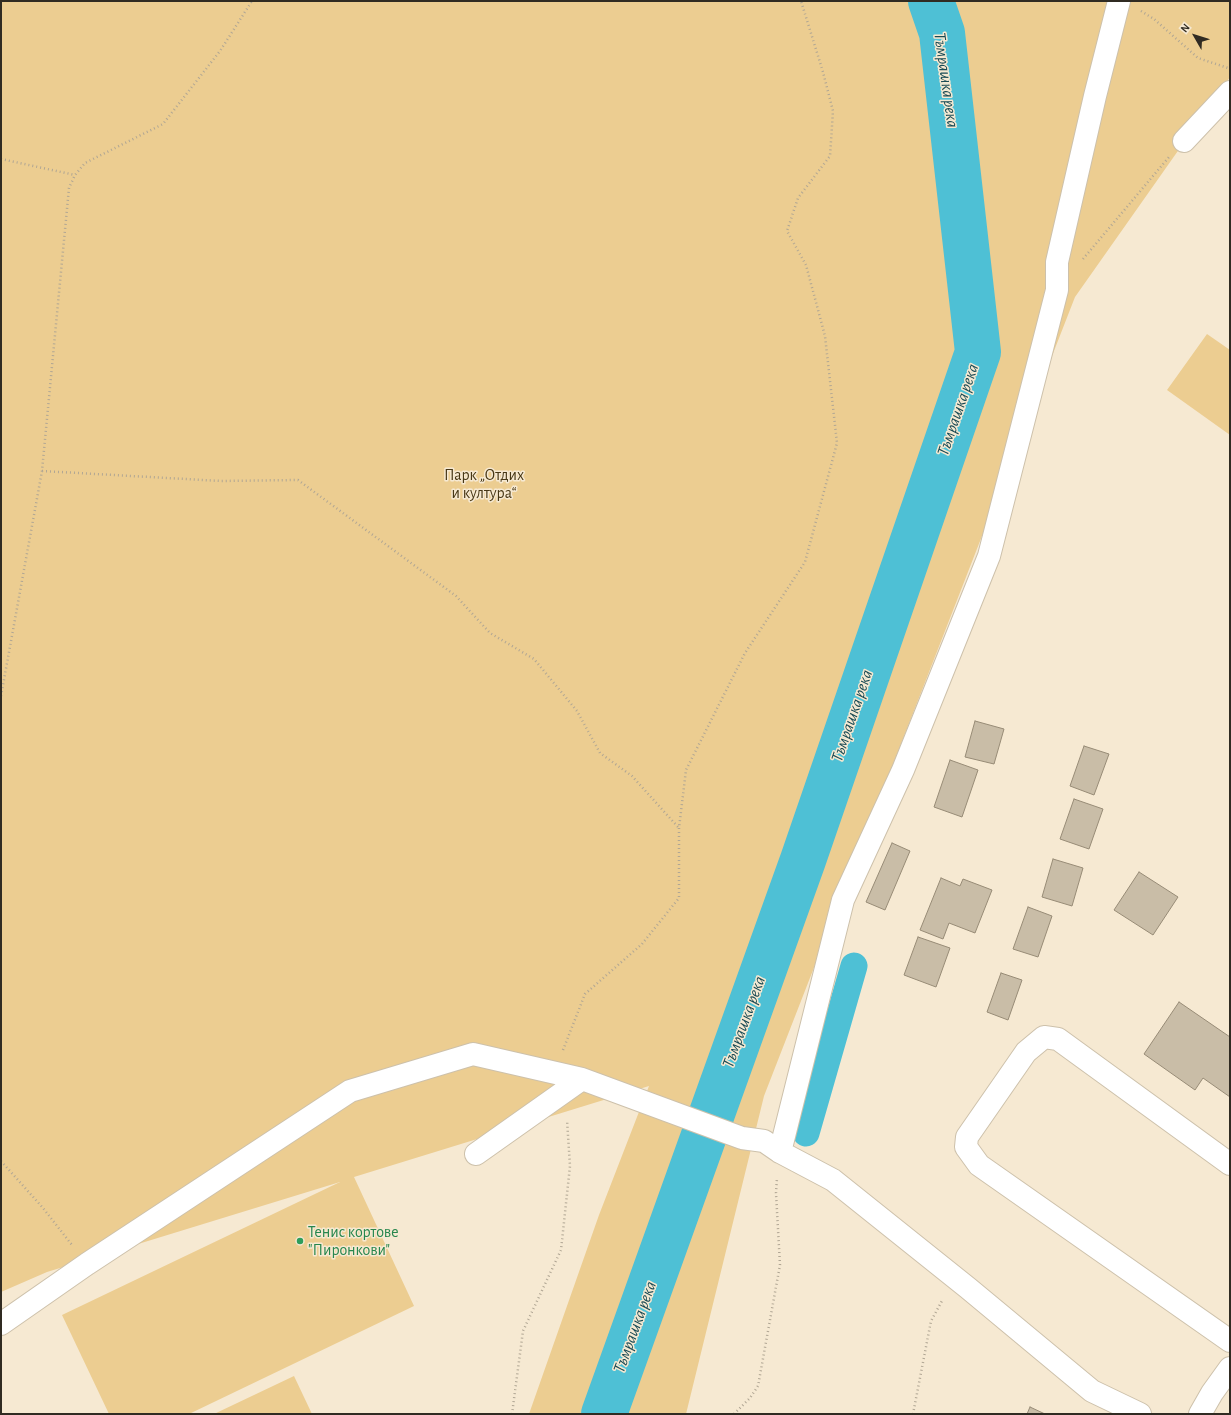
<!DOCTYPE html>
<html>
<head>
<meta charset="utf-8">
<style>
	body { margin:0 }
	#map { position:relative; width:1231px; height:1415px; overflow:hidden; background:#f6e9d2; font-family:"Alegreya Sans",sans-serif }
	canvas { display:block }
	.frame { position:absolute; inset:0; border:2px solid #302b22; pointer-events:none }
	.north { position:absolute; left:1175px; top:16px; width:40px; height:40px; -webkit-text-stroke:3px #f6e9d2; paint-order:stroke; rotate:309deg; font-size:11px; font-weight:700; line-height:16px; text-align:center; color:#302b22 }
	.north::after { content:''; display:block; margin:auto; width:14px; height:18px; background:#302b22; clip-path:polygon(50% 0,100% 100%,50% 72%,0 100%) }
</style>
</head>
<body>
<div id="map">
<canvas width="1231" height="1415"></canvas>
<div class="frame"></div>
<div class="north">N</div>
</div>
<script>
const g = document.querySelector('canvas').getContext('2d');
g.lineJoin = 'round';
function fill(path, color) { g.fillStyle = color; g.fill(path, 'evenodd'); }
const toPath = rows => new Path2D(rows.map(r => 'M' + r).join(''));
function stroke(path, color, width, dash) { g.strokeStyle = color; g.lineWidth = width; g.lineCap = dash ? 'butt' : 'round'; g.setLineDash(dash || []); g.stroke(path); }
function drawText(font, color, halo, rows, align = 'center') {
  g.font = font + ' "Alegreya Sans",sans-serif'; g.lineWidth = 3; g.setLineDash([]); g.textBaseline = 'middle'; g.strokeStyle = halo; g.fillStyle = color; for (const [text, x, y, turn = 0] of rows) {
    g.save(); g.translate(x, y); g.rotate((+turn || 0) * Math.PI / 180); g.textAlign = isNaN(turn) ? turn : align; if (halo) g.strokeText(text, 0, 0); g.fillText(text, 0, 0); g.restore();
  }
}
const green = toPath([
	[1,1,1230,1,1230,77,1075,297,764,1096,686,1414,529,1414,599,1215,649,1086,354,1177,414,1306,189,1414,109,1414,62,1315,340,1182,47,1272,1,1292],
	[1207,334,1230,350,1230,435,1167,390],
	[294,1376,312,1414,214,1414]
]);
const canal = toPath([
	[806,1133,854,966]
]);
const river = toPath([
	[604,1414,803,860,978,352,942,33,931,1]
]);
const building = toPath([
	[975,721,1004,729,994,764,965,757,975,721],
	[1084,746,1109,754,1094,795,1070,786,1084,746],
	[950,760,978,770,962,817,934,807,950,760],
	[1074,799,1103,809,1089,849,1060,839,1074,799],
	[892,843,910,851,885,910,866,902,892,843],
	[1053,859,1083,868,1072,906,1042,897,1053,859],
	[1139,872,1178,897,1153,935,1114,910,1139,872],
	[941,878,960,886,963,879,992,890,975,933,949,923,943,939,920,930,941,878],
	[1028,907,1052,916,1038,957,1013,949,1028,907],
	[918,937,950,948,936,987,904,975,918,937],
	[1001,973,1022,980,1008,1020,987,1012,1001,973],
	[1179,1002,1230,1037,1230,1097,1203,1078,1195,1090,1144,1054,1179,1002],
	[1030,1407,1045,1414,1027,1414,1030,1407]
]);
const path = toPath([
	[1141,11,1154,19,1198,58,1228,68],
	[1,159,75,175],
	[1083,259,1169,157],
	[42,471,221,481,298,480,456,596,490,633,534,659,577,711,600,753,632,776,678,827],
	[1,696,42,471,69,188,75,175,85,163,163,124,220,51,252,1],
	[563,1050,585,994,642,944,679,898,679,828,686,770,745,653,805,562,837,443,825,336,806,265,787,231,798,198,830,156,833,111,823,72,801,1],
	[1,1161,43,1208,72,1245],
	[512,1414,523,1331,561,1250,570,1166,567,1120],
	[734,1414,750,1398,758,1386,780,1265,776,1193,777,1178],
	[913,1414,931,1321,943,1299]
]);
const minor = toPath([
	[1184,141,1230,92],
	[780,1152,843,900,903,770,989,556,1057,290,1057,262,1095,96,1119,1],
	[476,1154,582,1079],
	[1230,1164,1058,1039,1044,1037,1026,1052,967,1137,966,1147,979,1165,1230,1341],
	[1,1324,87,1264,350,1091,473,1054,582,1079,742,1138,764,1141,780,1152,833,1180,968,1288,1092,1391,1140,1414],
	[1200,1414,1212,1393,1230,1368]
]);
const markers = [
	[300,1241,4,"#2e9e5b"]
];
const parkNames = [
	["Парк „Отдих",484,475],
	["и култура“",484,493]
];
const leisureNames = [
	["Тенис кортове",308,1232],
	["\"Пиронкови\"",308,1250]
];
const waterNames = [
	["Тъмрашка река",946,80,82],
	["Тъмрашка река",958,410,-71],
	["Тъмрашка река",852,716,-71],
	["Тъмрашка река",744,1022,-70],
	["Тъмрашка река",635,1327,-70]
];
fill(green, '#eccd91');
stroke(canal, '#4ec0d5', 27);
stroke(river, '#4ec0d5', 46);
fill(building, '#c9bda7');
stroke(building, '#978b76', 1);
stroke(minor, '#cdc1ab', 24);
stroke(path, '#b0a694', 2.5, [1, 3]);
stroke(minor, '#fff', 22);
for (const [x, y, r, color] of markers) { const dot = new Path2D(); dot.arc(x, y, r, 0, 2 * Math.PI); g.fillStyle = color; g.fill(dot); stroke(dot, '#f6e9d2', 1.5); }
drawText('16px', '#473715', '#f6e9d2', parkNames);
drawText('16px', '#27864d', '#f6e9d2', leisureNames, 'left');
drawText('italic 17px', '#194a54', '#f6e9d2', waterNames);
</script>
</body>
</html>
